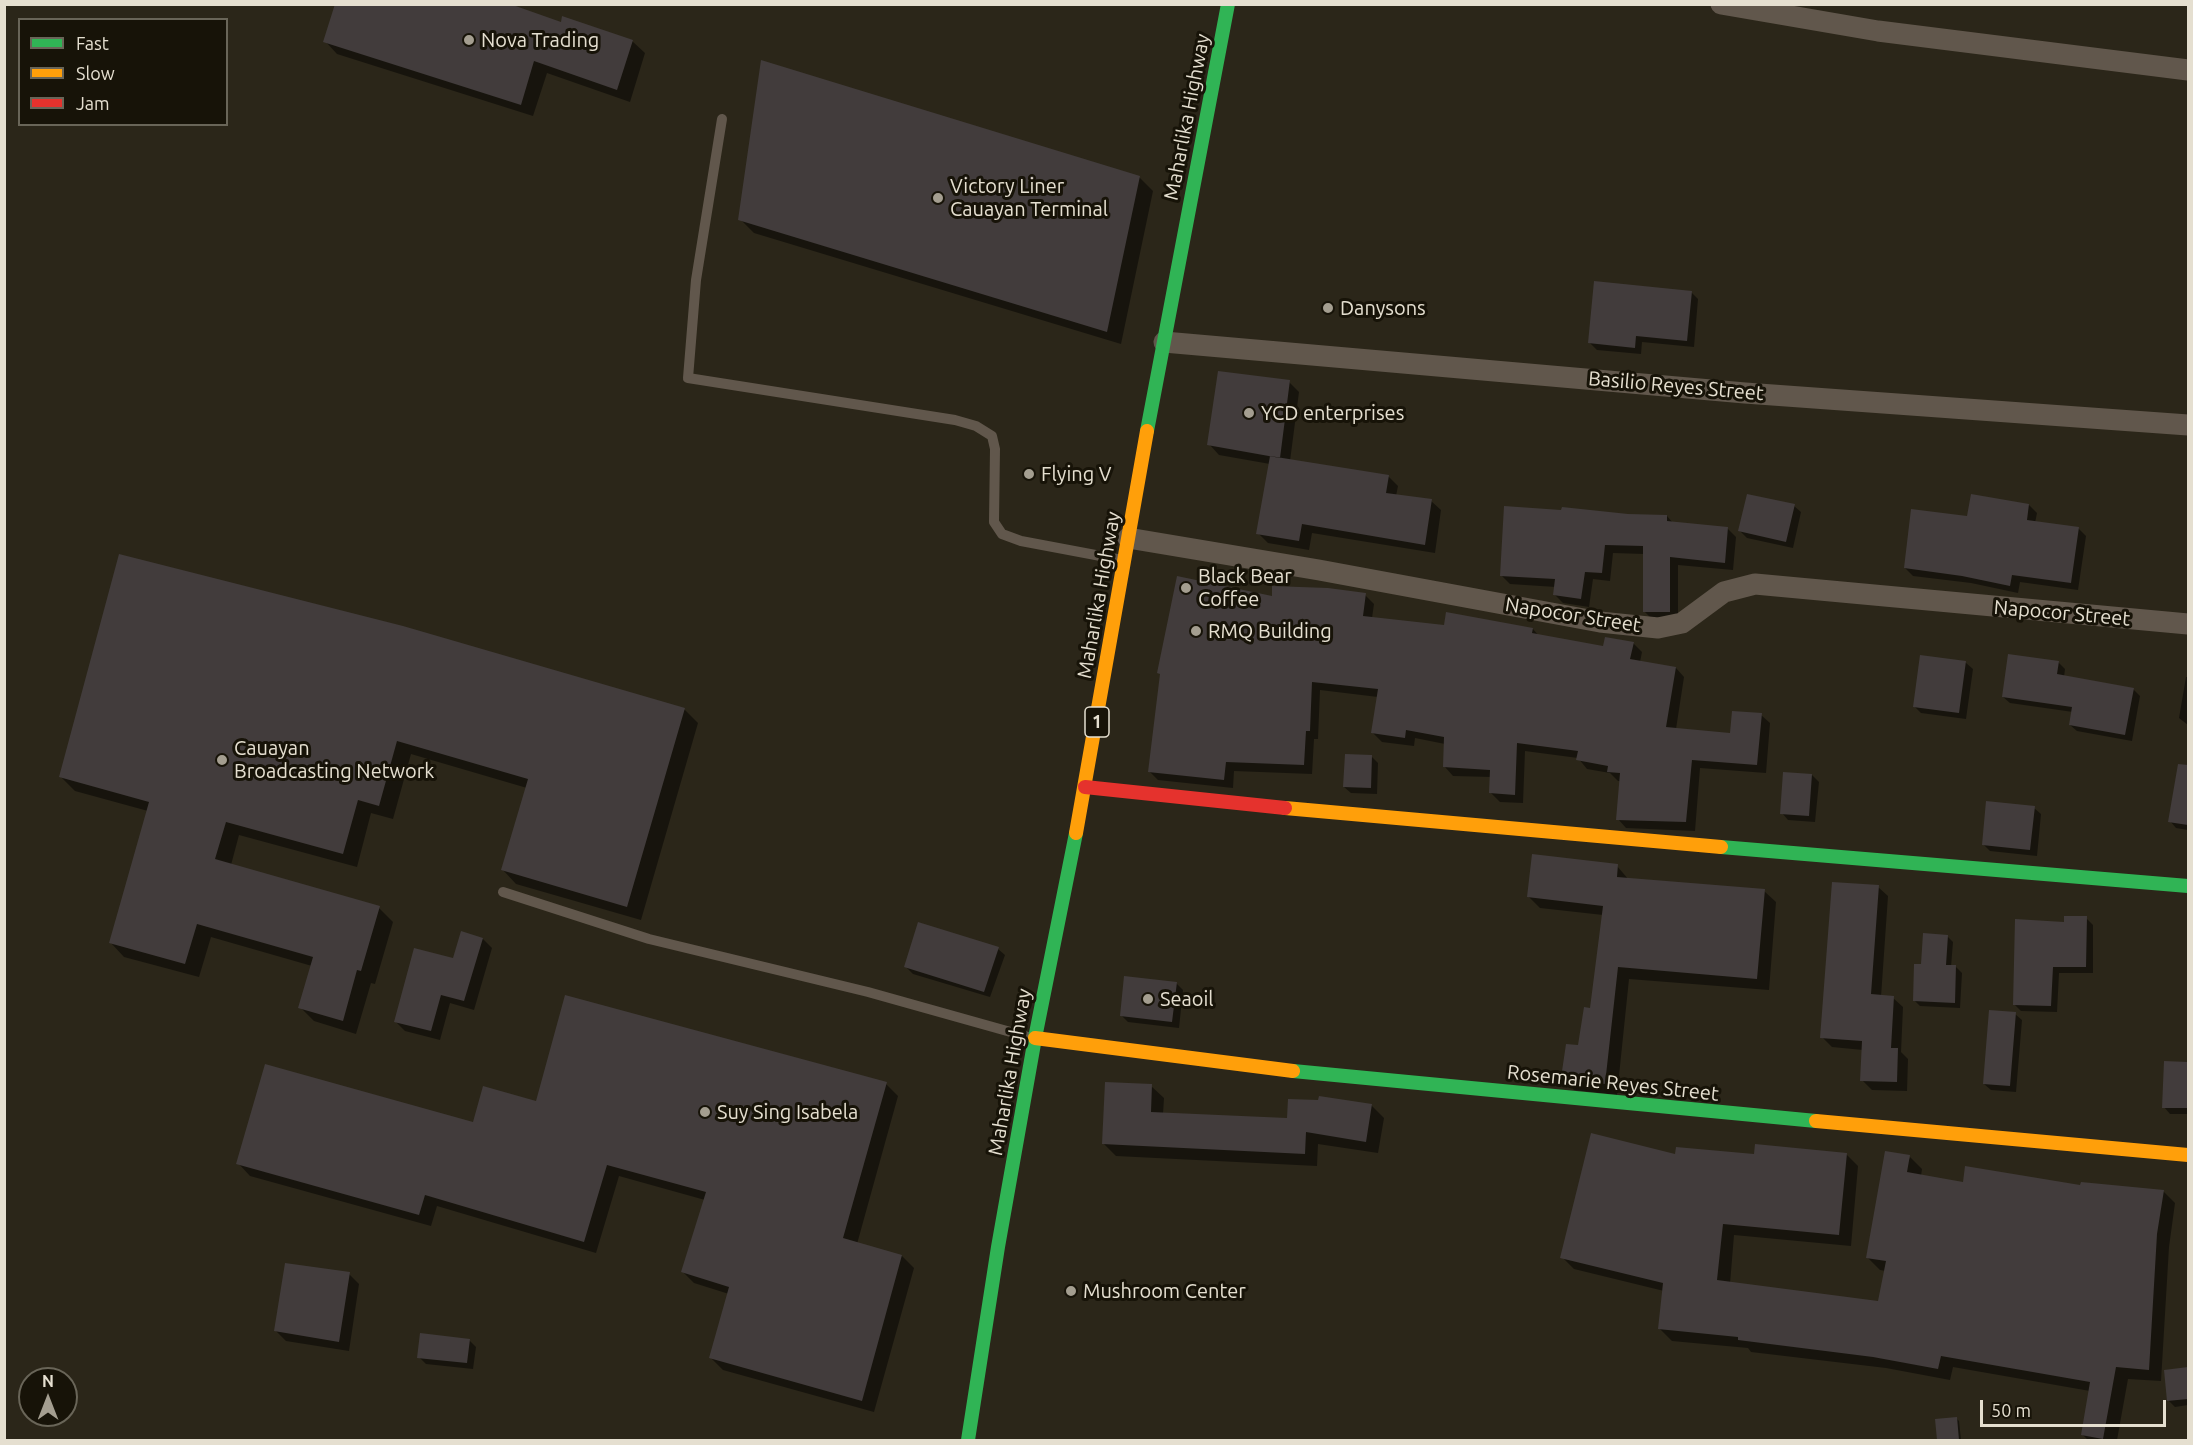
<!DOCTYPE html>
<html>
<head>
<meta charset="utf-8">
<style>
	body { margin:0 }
	#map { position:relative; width:2193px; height:1445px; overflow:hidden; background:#2b2619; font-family:Ubuntu,sans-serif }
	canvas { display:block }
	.frame { position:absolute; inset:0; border:6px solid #e5dfd0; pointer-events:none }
	.legend { position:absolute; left:18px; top:18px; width:210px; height:108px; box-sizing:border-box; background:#171308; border:2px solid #696558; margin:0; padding:8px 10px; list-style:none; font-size:18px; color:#e5dfd0 }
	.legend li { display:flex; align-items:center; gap:12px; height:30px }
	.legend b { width:30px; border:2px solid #696558 }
	.north { position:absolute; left:18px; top:1367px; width:60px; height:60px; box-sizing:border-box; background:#171308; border:2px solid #696558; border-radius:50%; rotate:0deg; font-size:16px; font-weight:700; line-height:24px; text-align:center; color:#e5dfd0 }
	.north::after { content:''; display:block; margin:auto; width:21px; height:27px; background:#a49e90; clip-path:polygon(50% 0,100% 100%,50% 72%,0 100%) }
	.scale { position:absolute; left:1980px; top:1400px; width:186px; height:27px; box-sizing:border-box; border:3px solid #e5dfd0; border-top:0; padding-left:8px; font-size:18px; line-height:21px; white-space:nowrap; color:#e5dfd0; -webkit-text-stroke:4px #171308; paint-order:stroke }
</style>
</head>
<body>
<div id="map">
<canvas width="2193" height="1445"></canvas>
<div class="frame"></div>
<ul class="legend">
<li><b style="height:8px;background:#30b455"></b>Fast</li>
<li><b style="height:8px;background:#ff9f0a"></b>Slow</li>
<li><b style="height:8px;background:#e5322d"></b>Jam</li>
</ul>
<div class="north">N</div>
<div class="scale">50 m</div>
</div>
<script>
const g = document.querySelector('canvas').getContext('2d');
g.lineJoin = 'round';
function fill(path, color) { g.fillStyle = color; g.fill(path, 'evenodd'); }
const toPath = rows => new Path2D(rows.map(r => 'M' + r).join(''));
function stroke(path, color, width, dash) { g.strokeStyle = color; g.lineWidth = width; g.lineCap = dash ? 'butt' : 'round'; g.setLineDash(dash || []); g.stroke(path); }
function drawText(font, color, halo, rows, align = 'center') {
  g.font = font + ' Ubuntu,sans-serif'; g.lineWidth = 6; g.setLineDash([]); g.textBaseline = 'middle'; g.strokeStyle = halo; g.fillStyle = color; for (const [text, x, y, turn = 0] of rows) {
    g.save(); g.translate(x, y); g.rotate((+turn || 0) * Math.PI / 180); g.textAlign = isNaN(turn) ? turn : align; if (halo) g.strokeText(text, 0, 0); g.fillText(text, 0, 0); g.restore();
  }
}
const shadow = toPath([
	[562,24,632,41,645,53,630,102,547,73,533,116,337,54,325,41],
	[1139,177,1153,191,1121,344,754,233,740,219],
	[1691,292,1698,299,1694,347,1642,342,1641,354,1597,350,1590,343],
	[1289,382,1299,392,1290,461,1389,477,1398,486,1396,496,1431,501,1441,510,1435,553,1312,533,1309,550,1268,543,1258,533,1270,464,1219,455,1209,444],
	[2029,505,2037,513,2035,523,2078,528,2086,536,2078,590,2020,582,2018,593,1971,583,1913,576,1905,568,1968,518],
	[1794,506,1801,512,1793,548,1747,538,1740,531],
	[1628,515,1667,516,1673,523,1727,528,1736,537,1733,570,1678,565,1678,620,1653,620,1644,611,1644,554,1613,553,1610,581,1593,579,1589,607,1563,603,1555,595,1556,587,1510,584,1501,575],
	[1365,595,1374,604,1372,618,1445,627,1533,629,1539,636,1604,648,1633,643,1642,652,1640,662,1676,668,1684,677,1676,729,1731,735,1761,715,1770,723,1766,773,1700,768,1695,831,1626,828,1618,819,1621,781,1618,781,1610,773,1587,769,1578,758,1525,751,1523,803,1500,802,1491,793,1492,777,1453,776,1445,767,1445,744,1415,738,1414,746,1382,742,1373,733,1378,697,1320,690,1318,739,1314,739,1312,774,1234,771,1233,788,1158,780,1149,771,1161,675,1159,673,1274,597],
	[402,627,685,710,698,723,641,920,516,884,503,870,527,788,411,754,393,819,371,813,357,867,239,835,231,865,379,908,393,922,375,984,371,983,356,1034,314,1021,300,1007,312,966,211,937,199,977,124,957,111,943,148,811,75,791,61,777],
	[1921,656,1966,663,1973,669,1966,719,1921,713,1914,706],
	[2058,662,2065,669,2064,677,2133,689,2140,696,2132,741,2077,731,2070,725,2073,712,2010,703,2003,697],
	[2186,677,2188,677,2188,725,2179,718],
	[1372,757,1378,763,1377,794,1351,793,1344,787],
	[1812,775,1819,782,1815,822,1788,820,1782,813],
	[2176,783,2188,785,2188,830,2176,828,2170,821],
	[2034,808,2041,814,2037,856,1990,851,1983,844],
	[1617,866,1629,880,1764,891,1776,902,1769,990,1629,979,1617,1095,1574,1090,1563,1078,1579,1047,1591,1009,1603,915,1540,908,1528,896],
	[1878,887,1888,896,1881,997,1893,998,1903,1007,1901,1052,1908,1059,1907,1091,1872,1090,1862,1080,1863,1050,1832,1047,1822,1037],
	[2086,918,2093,925,2093,973,2059,973,2057,1012,2021,1011,2014,1004,2065,924],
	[462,933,483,939,492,948,474,1010,450,1003,440,1040,405,1031,396,1022,454,960],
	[1947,936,1953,942,1951,967,1956,967,1962,973,1960,1008,1920,1006,1914,1000,1923,965],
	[998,949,1005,955,990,997,913,974,906,967],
	[1176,983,1183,990,1179,1028,1128,1022,1121,1015],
	[2015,1014,2022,1020,2016,1092,1991,1090,1984,1084],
	[2165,1062,2188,1063,2188,1114,2170,1114,2164,1107],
	[886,1084,898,1096,857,1244,902,1256,914,1268,874,1412,723,1370,711,1358,729,1294,694,1283,682,1271,705,1200,619,1176,596,1253,437,1206,431,1226,250,1176,238,1163,474,1124,537,1103],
	[1151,1086,1164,1098,1163,1114,1288,1120,1371,1105,1384,1118,1378,1153,1318,1144,1317,1166,1116,1156,1103,1143],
	[1846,1154,1858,1166,1851,1246,1734,1235,1730,1284,1880,1303,1886,1271,1880,1270,1868,1258,1910,1157,1922,1169,1921,1176,1964,1183,2163,1191,2175,1203,2169,1247,2161,1381,2128,1379,2117,1440,2088,1440,2082,1434,2090,1391,1953,1367,1950,1380,1886,1368,1751,1352,1748,1348,1672,1341,1660,1329,1664,1291,1574,1269,1562,1257,1676,1156],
	[349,1274,359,1284,349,1351,286,1341,276,1331],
	[469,1340,476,1347,473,1369,426,1364,419,1357],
	[2188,1369,2188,1405,2175,1407,2168,1400,2165,1371],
	[1956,1418,1959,1421,1961,1440,1938,1440,1936,1420]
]);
const building = toPath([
	[335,4,510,4,561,22,562,16,633,40,617,90,534,61,521,105,323,42],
	[761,60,1140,176,1107,332,738,220],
	[1594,281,1692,291,1687,341,1636,336,1635,348,1588,343],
	[1218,371,1290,380,1280,458,1207,445],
	[1270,456,1389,475,1386,493,1432,499,1425,545,1302,524,1299,541,1256,534],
	[1747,494,1795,504,1786,542,1738,531],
	[1971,494,2029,504,2027,520,2079,527,2071,583,2012,575,2010,586,1962,576,1904,568,1911,509,1967,516],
	[1504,506,1561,510,1562,507,1628,514,1667,515,1667,521,1728,527,1725,563,1670,557,1670,612,1643,612,1643,546,1605,545,1602,573,1585,572,1581,599,1553,595,1555,579,1500,576],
	[119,554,403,626,685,708,627,907,501,870,528,779,397,741,379,806,358,800,343,854,226,822,215,859,380,906,361,971,357,970,343,1021,298,1008,313,957,197,924,185,964,109,943,149,802,59,777],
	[1177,576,1272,596,1272,586,1328,588,1366,593,1363,616,1444,625,1446,612,1533,628,1532,633,1603,646,1605,637,1634,642,1630,659,1676,667,1666,727,1730,733,1732,711,1762,713,1757,765,1692,760,1686,822,1616,820,1620,773,1607,772,1608,766,1576,760,1578,751,1517,743,1515,795,1489,793,1490,770,1443,767,1444,737,1406,730,1405,738,1371,733,1378,689,1312,682,1310,731,1306,731,1304,765,1226,762,1224,780,1148,772,1160,674,1157,673],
	[2008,654,2059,661,2057,674,2134,688,2125,735,2069,725,2072,707,2002,697],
	[1920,655,1966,661,1959,713,1913,707],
	[1345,754,1372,755,1371,788,1343,787],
	[2178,764,2188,765,2188,825,2168,822],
	[1783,772,1812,774,1809,816,1780,814],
	[1986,801,2035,806,2030,850,1982,845],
	[1532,854,1618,864,1617,877,1765,889,1757,979,1618,967,1605,1084,1561,1078,1566,1044,1578,1045,1584,1007,1590,1008,1603,906,1527,897],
	[1832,882,1879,885,1871,994,1894,996,1891,1048,1898,1048,1897,1082,1860,1081,1862,1041,1820,1038],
	[2064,916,2087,916,2086,967,2053,967,2051,1006,2013,1005,2015,919,2064,922],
	[918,922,999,947,984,992,904,967],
	[461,931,483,938,464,1001,441,995,431,1031,394,1022,414,948,453,958],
	[1923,933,1948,935,1946,965,1956,965,1955,1003,1913,1001,1914,964,1921,964],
	[1124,976,1177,982,1172,1022,1120,1016],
	[565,995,887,1082,843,1238,902,1255,862,1401,709,1358,729,1287,681,1272,706,1192,607,1165,584,1242,425,1195,419,1215,236,1164,265,1064,473,1122,483,1086,536,1101],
	[1989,1010,2016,1012,2010,1086,1983,1084],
	[2164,1061,2188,1062,2188,1108,2162,1108],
	[1105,1082,1152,1084,1151,1112,1287,1118,1288,1099,1318,1100,1319,1096,1372,1104,1366,1142,1306,1132,1305,1154,1102,1144],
	[1591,1133,1675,1154,1676,1147,1754,1154,1755,1144,1847,1153,1839,1235,1723,1224,1717,1280,1878,1301,1886,1261,1866,1258,1885,1151,1910,1155,1907,1172,1963,1182,1965,1166,2080,1185,2081,1182,2164,1190,2157,1234,2149,1370,2116,1367,2103,1439,2081,1435,2090,1382,1941,1356,1938,1369,1873,1357,1738,1340,1738,1337,1658,1329,1663,1283,1560,1258],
	[285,1263,350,1272,339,1342,274,1331],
	[420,1333,470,1339,467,1363,417,1358],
	[2188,1367,2188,1399,2167,1401,2164,1370],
	[1957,1417,1959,1440,1937,1440,1935,1419]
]);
const lane = toPath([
	[722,119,696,280,688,378,955,420,976,426,992,436,995,449,994,522,1002,534,1021,541,1122,560],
	[503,892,649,939,868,992,1032,1038]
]);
const street = toPath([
	[1721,4,1878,31,2188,70],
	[1164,342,1745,393,2188,425],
	[1128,538,1319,570,1600,622,1658,628,1682,623,1724,592,1755,584,2188,624]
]);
const fast = toPath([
	[1147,431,1228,4],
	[1721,847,2188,886],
	[1293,1071,1816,1121],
	[968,1440,998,1247,1035,1038,1076,833]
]);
const slow = toPath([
	[1285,808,1721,847],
	[1076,833,1147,431],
	[1035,1038,1293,1071],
	[1816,1121,2188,1155]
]);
const jam = toPath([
	[1085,787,1285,808]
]);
const markers = [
	[469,40,6,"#a49e90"],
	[938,198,6,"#a49e90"],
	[1328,308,6,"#a49e90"],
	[1249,413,6,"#a49e90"],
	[1029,474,6,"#a49e90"],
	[1186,588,6,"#a49e90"],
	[1196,631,6,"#a49e90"],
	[222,760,6,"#a49e90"],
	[1148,999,6,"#a49e90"],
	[705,1112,6,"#a49e90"],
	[1071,1291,6,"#a49e90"]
];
const shields = [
	[1097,722,24]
];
const shieldNames = [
	["1",1097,722]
];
const poiNames = [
	["Nova Trading",481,40],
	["Victory Liner",950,186],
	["Cauayan Terminal",950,209],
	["Danysons",1340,308],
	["YCD enterprises",1261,413],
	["Flying V",1041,474],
	["Black Bear",1198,576],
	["Coffee",1198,599],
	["RMQ Building",1208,631],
	["Cauayan",234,748],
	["Broadcasting Network",234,771],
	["Seaoil",1160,999],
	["Suy Sing Isabela",717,1112],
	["Mushroom Center",1083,1291]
];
const streetNames = [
	["Maharlika Highway",1187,117,-79],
	["Basilio Reyes Street",1676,386,5],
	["Maharlika Highway",1099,595,-80],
	["Napocor Street",2062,613,5],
	["Napocor Street",1573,615,9],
	["Maharlika Highway",1010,1072,-80],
	["Rosemarie Reyes Street",1613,1083,6]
];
fill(shadow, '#0007');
fill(building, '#423c3c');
stroke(lane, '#61574c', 10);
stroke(street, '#61574c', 21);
stroke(fast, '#30b455', 14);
stroke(slow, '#ff9f0a', 14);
stroke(jam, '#e5322d', 14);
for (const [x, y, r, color] of markers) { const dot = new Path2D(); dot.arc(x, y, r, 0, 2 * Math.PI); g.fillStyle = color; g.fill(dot); stroke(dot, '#171308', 2); }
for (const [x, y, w] of shields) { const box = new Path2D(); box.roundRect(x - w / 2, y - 15, w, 30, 4.5); g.fillStyle = '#171308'; g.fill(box); stroke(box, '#e5dfd0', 1.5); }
drawText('bold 18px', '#e5dfd0', null, shieldNames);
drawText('20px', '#e5dfd0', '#171308', poiNames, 'left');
drawText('20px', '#e5dfd0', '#171308', streetNames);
</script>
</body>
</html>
